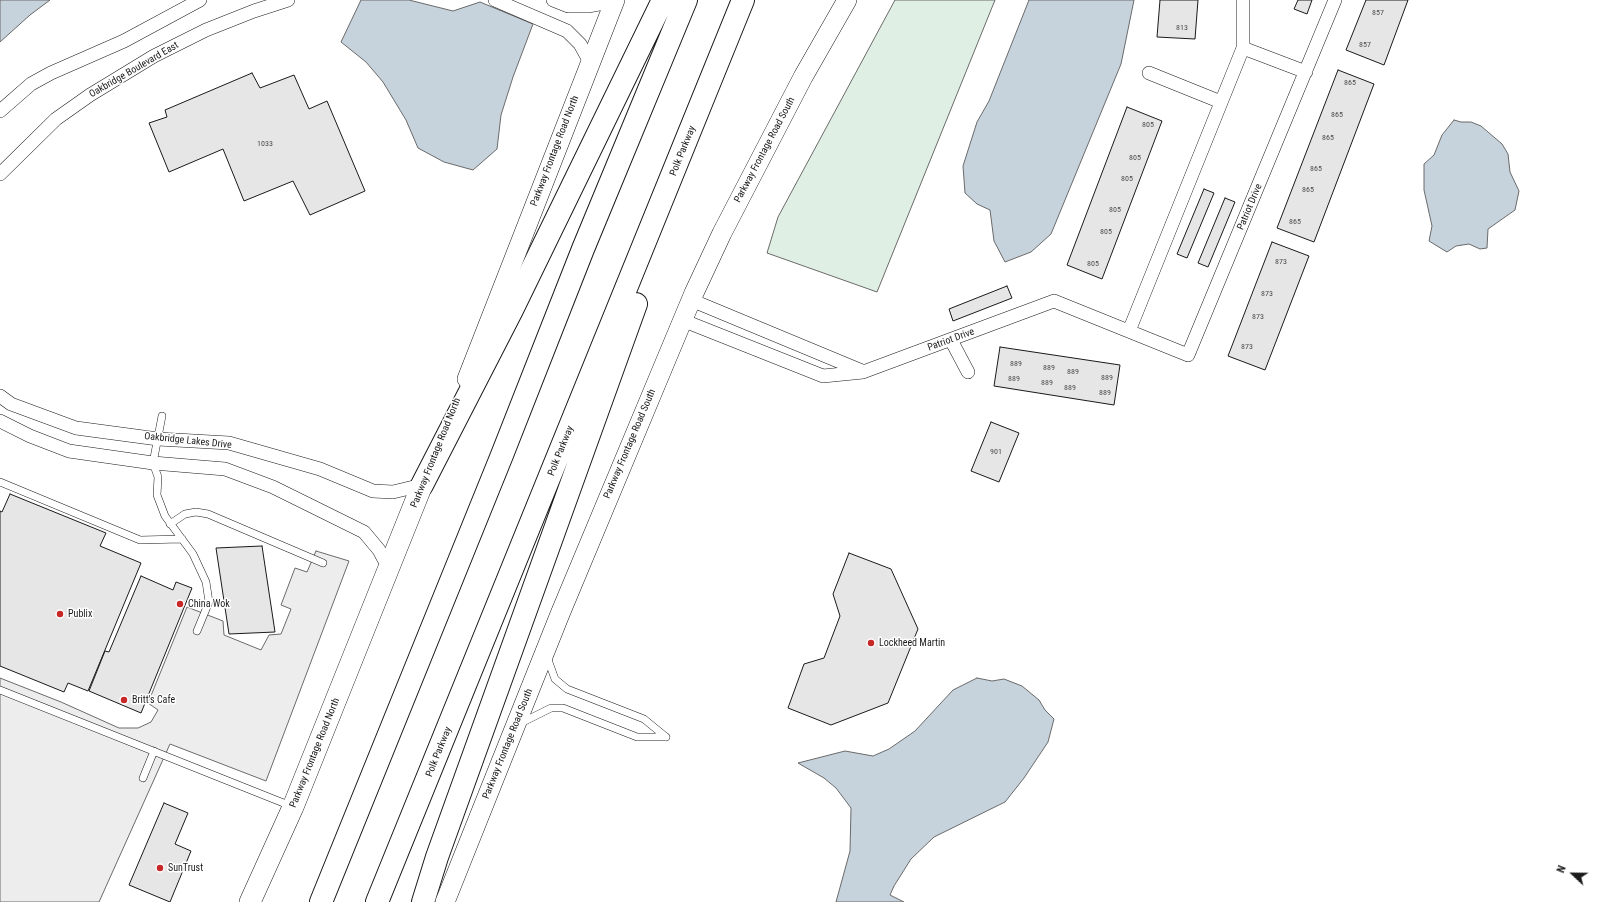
<!DOCTYPE html>
<html>
<head>
<meta charset="utf-8">
<style>
	body { margin:0 }
	#map { position:relative; width:1601px; height:902px; overflow:hidden; background:#fff; font-family:"Roboto Condensed",sans-serif }
	canvas { display:block }
	.north { position:absolute; left:1553px; top:854px; width:40px; height:40px; -webkit-text-stroke:3px #fff; paint-order:stroke; rotate:292deg; font-size:11px; font-weight:700; line-height:16px; text-align:center; color:#1a1a1a }
	.north::after { content:''; display:block; margin:auto; width:14px; height:18px; background:#1a1a1a; clip-path:polygon(50% 0,100% 100%,50% 72%,0 100%) }
</style>
</head>
<body>
<div id="map">
<canvas width="1601" height="902"></canvas>
<div class="north">N</div>
</div>
<script>
const g = document.querySelector('canvas').getContext('2d');
g.lineJoin = 'round';
function fill(path, color) { g.fillStyle = color; g.fill(path, 'evenodd'); }
const toPath = rows => new Path2D(rows.map(r => 'M' + r).join(''));
function stroke(path, color, width, dash) { g.strokeStyle = color; g.lineWidth = width; g.lineCap = dash ? 'butt' : 'round'; g.setLineDash(dash || []); g.stroke(path); }
function drawText(font, color, halo, rows, align = 'center') {
  g.font = font + ' "Roboto Condensed",sans-serif'; g.lineWidth = 3; g.setLineDash([]); g.textBaseline = 'middle'; g.strokeStyle = halo; g.fillStyle = color; for (const [text, x, y, turn = 0] of rows) {
    g.save(); g.translate(x, y); g.rotate((+turn || 0) * Math.PI / 180); g.textAlign = isNaN(turn) ? turn : align; if (halo) g.strokeText(text, 0, 0); g.fillText(text, 0, 0); g.restore();
  }
}
const green = toPath([
	[895,0,995,0,877,292,767,253,778,217,895,0]
]);
const parking = toPath([
	[316,551,349,561,266,781,170,744,99,902,0,902,0,678,61,702,119,728,138,728,151,722,158,710,148,703,187,607,223,621,224,635,261,650,269,635,281,634,291,609,281,605,295,568,307,572,316,551]
]);
const water = toPath([
	[0,0,50,0,30,15,0,42,0,0],
	[361,0,409,0,453,11,480,2,533,24,513,77,501,115,497,149,473,170,444,162,418,148,406,120,383,82,366,62,341,42,361,0],
	[1029,0,1134,0,1121,64,1051,234,1031,252,1005,262,994,241,990,210,977,204,965,193,963,166,977,122,989,101,1029,0],
	[1454,120,1461,122,1471,122,1481,126,1502,144,1508,154,1510,172,1519,191,1515,210,1488,229,1487,248,1480,249,1469,244,1456,246,1447,252,1429,241,1432,226,1424,190,1424,164,1434,155,1442,135,1454,120],
	[977,678,992,681,1004,679,1022,686,1039,700,1045,710,1054,719,1048,742,1024,778,1005,802,934,837,911,859,894,886,890,895,904,902,836,902,850,851,851,808,836,788,824,778,798,763,845,751,873,756,889,749,915,731,953,690,977,678]
]);
const building = toPath([
	[1160,0,1198,0,1195,39,1157,37,1160,0],
	[1298,0,1312,0,1307,14,1294,9,1298,0],
	[1366,0,1408,0,1384,65,1346,50,1366,0],
	[1338,70,1374,84,1314,242,1277,228,1338,70],
	[252,73,260,88,294,75,309,109,327,101,365,191,310,215,293,181,244,201,223,149,169,172,149,123,167,117,165,110,252,73],
	[1127,107,1162,121,1102,279,1067,265,1127,107],
	[1204,189,1214,193,1187,258,1177,254,1204,189],
	[1225,198,1235,202,1208,267,1198,263,1225,198],
	[1272,242,1309,256,1265,370,1228,356,1272,242],
	[1007,286,1012,298,953,321,949,309,1007,286],
	[1000,347,1120,365,1114,405,994,386,1000,347],
	[991,422,1019,433,999,482,971,471,991,422],
	[10,494,106,533,100,546,141,563,88,691,68,683,64,692,0,666,0,511,2,512,10,494],
	[262,546,275,632,229,634,216,548,262,546],
	[849,553,891,569,918,629,888,703,831,725,788,708,804,664,824,658,840,616,833,594,849,553],
	[141,576,173,590,176,582,192,588,141,713,89,691,105,651,109,652,141,576],
	[164,803,188,813,175,844,191,851,170,902,129,885,164,803]
]);
const lane = toPath([
	[162,416,153,463,158,477,157,495,165,516,193,554,206,582,209,602,197,631],
	[0,482,140,540,182,539],
	[170,524,185,514,196,512,208,514,323,563],
	[547,657,555,679,567,689,644,719,666,737],
	[0,690,291,806],
	[521,723,551,708,563,708,637,737,666,737],
	[143,778,154,751]
]);
const street = toPath([
	[495,0,567,31,580,44,590,62],
	[553,0,568,6,588,6,615,1],
	[1243,48,1306,72],
	[1149,73,1221,102],
	[0,111,31,84,51,73,124,41,200,0],
	[0,174,56,119,90,95,154,56,206,30,254,11,288,0],
	[691,300,862,371],
	[682,320,823,376,863,372,1054,301,1188,355,1335,0],
	[1129,331,1243,48,1243,0],
	[951,340,968,372],
	[0,396,11,404,76,428,158,439,229,443,320,469,373,491,393,492,422,485],
	[0,421,30,436,69,451,153,463,225,469,273,487,364,532,379,550,389,569]
]);
const secondary = toPath([
	[467,379,615,0],
	[445,902,560,614,694,293,722,233,803,77,847,0]
]);
const primary = toPath([
	[250,902,293,807,422,485]
]);
const highway = toPath([
	[422,485,512,310,663,0],
	[321,902,502,455,583,249,686,0],
	[377,902,743,0],
	[423,902,437,857,636,304]
]);
const markers = [
	[180,604,4,"#c62828"],
	[60,614,4,"#c62828"],
	[871,643,4,"#c62828"],
	[124,700,4,"#c62828"],
	[160,868,4,"#c62828"]
];
const numberNames = [
	["857",1378,13],
	["813",1182,28],
	["857",1365,45],
	["865",1350,83],
	["865",1337,115],
	["805",1148,125],
	["865",1328,138],
	["1033",265,144],
	["805",1135,158],
	["865",1316,169],
	["805",1127,179],
	["865",1308,190],
	["805",1115,210],
	["865",1295,222],
	["805",1106,232],
	["873",1281,262],
	["805",1093,264],
	["873",1267,294],
	["873",1258,317],
	["873",1247,347],
	["889",1016,364],
	["889",1049,368],
	["889",1073,372],
	["889",1107,378],
	["889",1014,379],
	["889",1047,383],
	["889",1070,388],
	["889",1105,393],
	["901",996,452]
];
const streetNames = [
	["Oakbridge Boulevard East",134,70,-30],
	["Parkway Frontage Road South",765,150,-62],
	["Parkway Frontage Road North",555,151,-69],
	["Polk Parkway",683,151,-68],
	["Patriot Drive",1250,207,-67],
	["Patriot Drive",951,340,-20],
	["Oakbridge Lakes Drive",188,441,6],
	["Parkway Frontage Road South",630,444,-67],
	["Polk Parkway",561,451,-68],
	["Parkway Frontage Road North",436,453,-68],
	["Parkway Frontage Road South",508,744,-68],
	["Polk Parkway",439,752,-68],
	["Parkway Frontage Road North",315,753,-68]
];
const poiNames = [
	["China Wok",188,604],
	["Publix",68,614],
	["Lockheed Martin",879,643],
	["Britt's Cafe",132,700],
	["SunTrust",168,868]
];
fill(green, '#e0efe3');
stroke(green, '#6a6a6a', 1);
fill(parking, '#ededed');
stroke(parking, '#6a6a6a', 1);
fill(water, '#c6d2dc');
stroke(water, '#6a6a6a', 1);
fill(building, '#e6e6e6');
stroke(building, '#1a1a1a', 1);
stroke(lane, '#1a1a1a', 8);
stroke(street, '#1a1a1a', 14);
stroke(secondary, '#1a1a1a', 20);
stroke(primary, '#1a1a1a', 22);
stroke(highway, '#1a1a1a', 24);
stroke(lane, '#fff', 7);
stroke(street, '#fff', 13);
stroke(secondary, '#fff', 19);
stroke(primary, '#fff', 21);
stroke(highway, '#fff', 22);
for (const [x, y, r, color] of markers) { const dot = new Path2D(); dot.arc(x, y, r, 0, 2 * Math.PI); g.fillStyle = color; g.fill(dot); stroke(dot, '#fff', 1.5); }
drawText('8px', '#4d4d4d', null, numberNames);
drawText('10px', '#1a1a1a', '#fff', streetNames);
drawText('10px', '#1a1a1a', '#fff', poiNames, 'left');
</script>
</body>
</html>
